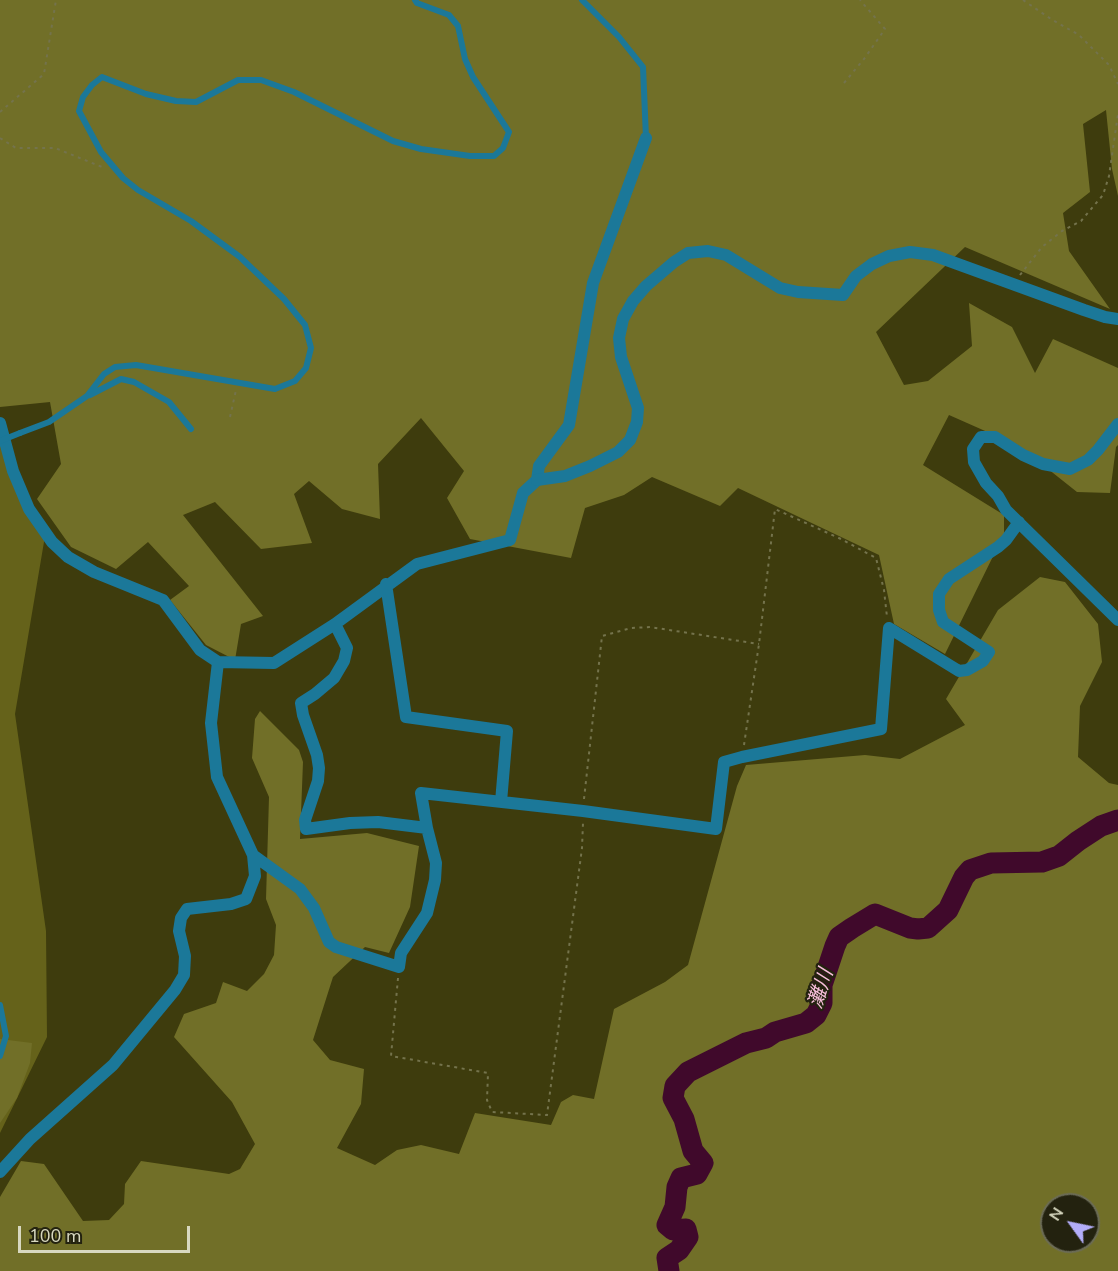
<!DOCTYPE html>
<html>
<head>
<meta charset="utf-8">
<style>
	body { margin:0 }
	#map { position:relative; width:1118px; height:1271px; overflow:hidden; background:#3e3c0d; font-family:"Nunito Sans",sans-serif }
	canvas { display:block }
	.north { position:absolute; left:1040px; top:1193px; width:60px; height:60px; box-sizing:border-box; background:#23220f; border:2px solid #6b6b56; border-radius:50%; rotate:303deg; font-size:16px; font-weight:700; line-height:24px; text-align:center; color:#d8d8c0 }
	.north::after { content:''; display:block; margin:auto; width:21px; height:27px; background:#b3adf9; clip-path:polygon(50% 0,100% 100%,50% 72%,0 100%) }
	.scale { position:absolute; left:18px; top:1226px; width:172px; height:27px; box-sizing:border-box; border:3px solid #d8d8c0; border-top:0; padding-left:8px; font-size:18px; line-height:21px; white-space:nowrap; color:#d8d8c0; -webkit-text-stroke:4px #23220f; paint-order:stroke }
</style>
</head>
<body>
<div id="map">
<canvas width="1118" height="1271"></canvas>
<div class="north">N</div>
<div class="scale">100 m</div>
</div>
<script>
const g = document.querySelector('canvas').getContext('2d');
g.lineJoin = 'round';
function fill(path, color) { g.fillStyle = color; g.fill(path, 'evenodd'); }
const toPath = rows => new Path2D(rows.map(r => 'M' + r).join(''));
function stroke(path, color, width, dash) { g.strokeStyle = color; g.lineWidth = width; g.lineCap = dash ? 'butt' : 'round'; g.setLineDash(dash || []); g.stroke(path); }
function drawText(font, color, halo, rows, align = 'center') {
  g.font = font + ' "Nunito Sans","Noto Sans JP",sans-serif'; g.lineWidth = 4.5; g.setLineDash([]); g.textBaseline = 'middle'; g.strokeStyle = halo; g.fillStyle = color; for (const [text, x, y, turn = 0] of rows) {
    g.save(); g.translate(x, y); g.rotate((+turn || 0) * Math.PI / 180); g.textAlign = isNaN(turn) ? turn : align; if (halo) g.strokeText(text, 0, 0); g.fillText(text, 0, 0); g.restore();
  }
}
const green = toPath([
	[0,430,45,536,15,714,46,931,47,1037,0,1133]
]);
const forest = toPath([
	[0,0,1118,0,1118,196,1112,169,1106,110,1083,124,1090,192,1063,213,1069,251,1110,309,965,247,876,332,904,385,928,381,972,346,969,303,1012,327,1035,373,1053,339,1118,368,1118,445,1116,447,1110,493,1077,492,1019,446,949,415,923,465,1004,515,1004,534,945,654,894,624,879,555,738,488,720,506,652,477,624,495,585,508,571,558,470,539,447,498,464,471,421,418,378,464,380,519,342,509,309,481,294,494,312,543,261,549,215,502,183,515,263,616,241,624,235,660,206,645,170,600,189,586,148,542,116,569,71,547,37,499,61,464,50,402,0,407],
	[1040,577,1065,582,1098,624,1102,662,1080,706,1078,757,1109,783,1118,785,1118,1271,0,1271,0,1197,21,1161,44,1164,83,1221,109,1220,124,1204,125,1184,141,1161,229,1174,240,1169,255,1144,232,1102,174,1037,184,1014,216,1003,223,982,247,991,264,974,274,955,276,925,266,899,269,797,252,758,255,719,260,711,299,750,303,762,300,839,367,833,419,846,410,907,389,953,365,947,333,977,313,1040,330,1060,364,1069,361,1104,337,1148,375,1165,397,1150,421,1145,459,1154,475,1113,551,1125,561,1102,573,1095,594,1099,614,1009,665,982,688,965,737,786,746,765,865,755,900,759,965,725,946,699,998,610],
	[1052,1205,1088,1205,1088,1241,1052,1241],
	[0,1039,32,1043,30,1063,17,1098,0,1123]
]);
const river = toPath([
	[669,1271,667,1258,679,1250,688,1237,686,1229,673,1230,667,1225,675,1207,677,1187,681,1178,697,1174,703,1163,693,1151,684,1119,673,1098,675,1086,688,1072,746,1043,766,1038,775,1032,806,1023,816,1015,822,1003,822,985,835,946,839,937,852,928,875,914,910,928,918,929,928,928,948,910,964,877,970,870,991,863,1042,862,1059,856,1078,841,1101,826,1118,820]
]);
const path = toPath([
	[1023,0,1051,19,1079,35,1109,65,1118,84],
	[844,83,864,59,885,29,860,0],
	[0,112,44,74,56,0],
	[0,138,16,148,55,148,102,167],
	[1020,275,1042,247,1062,231,1081,221,1103,195,1109,176,1118,114],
	[230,417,236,390],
	[744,745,759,644,775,509,841,539,876,558,884,590,887,617],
	[584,799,602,636,631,628,650,627,759,644],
	[398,978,391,1056,488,1073,487,1100,492,1112,547,1115,582,848,583,823]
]);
const service = toPath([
	[582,0,619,37,643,67,646,138],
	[90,395,121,379,134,382,169,402,191,429],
	[20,433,49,422,87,396,104,374,115,367,136,365,275,389,295,381,306,368,311,348,305,325,284,299,240,257,191,221,138,190,123,178,101,152,79,111,83,97,92,85,102,77,146,94,176,101,196,102,238,80,261,80,294,92,393,141,421,149,470,156,494,156,503,148,509,132,473,77,465,59,458,26,449,15,417,3,415,0],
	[0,1005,6,1036,0,1056]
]);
const minor = toPath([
	[0,423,13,471,29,509,52,542,68,557,94,572,163,600,200,650,218,662,274,663,335,624,417,564,510,540,523,493,537,480,539,466,569,425,593,283,646,138],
	[1118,424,1098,450,1088,460,1070,469,1043,464,1023,455,995,437,981,437,973,449,974,462,986,483,998,496,1006,510,1118,620],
	[386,584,406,717,507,731,501,802],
	[335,624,347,648,344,661,334,678,315,694,301,703,303,715,317,755,319,768,318,781,305,820,306,829,350,823,378,822,427,828],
	[253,855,300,889,314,908,329,942,336,947,399,967,401,953,427,913,435,880,436,863,427,828,421,793,583,811,716,829,724,762,742,757,881,729,889,628,959,671,967,670,983,661,989,652,943,622,939,610,939,594,949,579,998,547,1006,540,1019,522],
	[0,1172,30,1139,113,1065,175,990,184,975,185,956,179,931,181,918,187,909,231,904,246,899,255,876,253,855,217,777,211,723,218,662]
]);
const tertiary = toPath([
	[537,480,565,476,590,466,618,452,630,440,637,422,638,408,621,357,619,338,623,319,633,301,646,286,674,262,688,253,708,251,726,255,780,288,798,292,843,295,856,276,872,264,889,256,910,252,933,255,1084,310,1105,317,1118,319]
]);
const serviceBridge = toPath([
	[0,441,20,433]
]);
const waterNames = [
	["灘川",822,989,-72]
];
fill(green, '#65621a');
fill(forest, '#716f28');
stroke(river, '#40092b', 21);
stroke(path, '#74734c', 2, [3, 4.5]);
stroke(service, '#1b7899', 6);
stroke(minor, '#1b7899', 12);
stroke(tertiary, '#1b7899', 12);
stroke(serviceBridge, '#1b7899', 6);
drawText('italic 20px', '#f7beda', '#23220f', waterNames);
</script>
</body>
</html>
